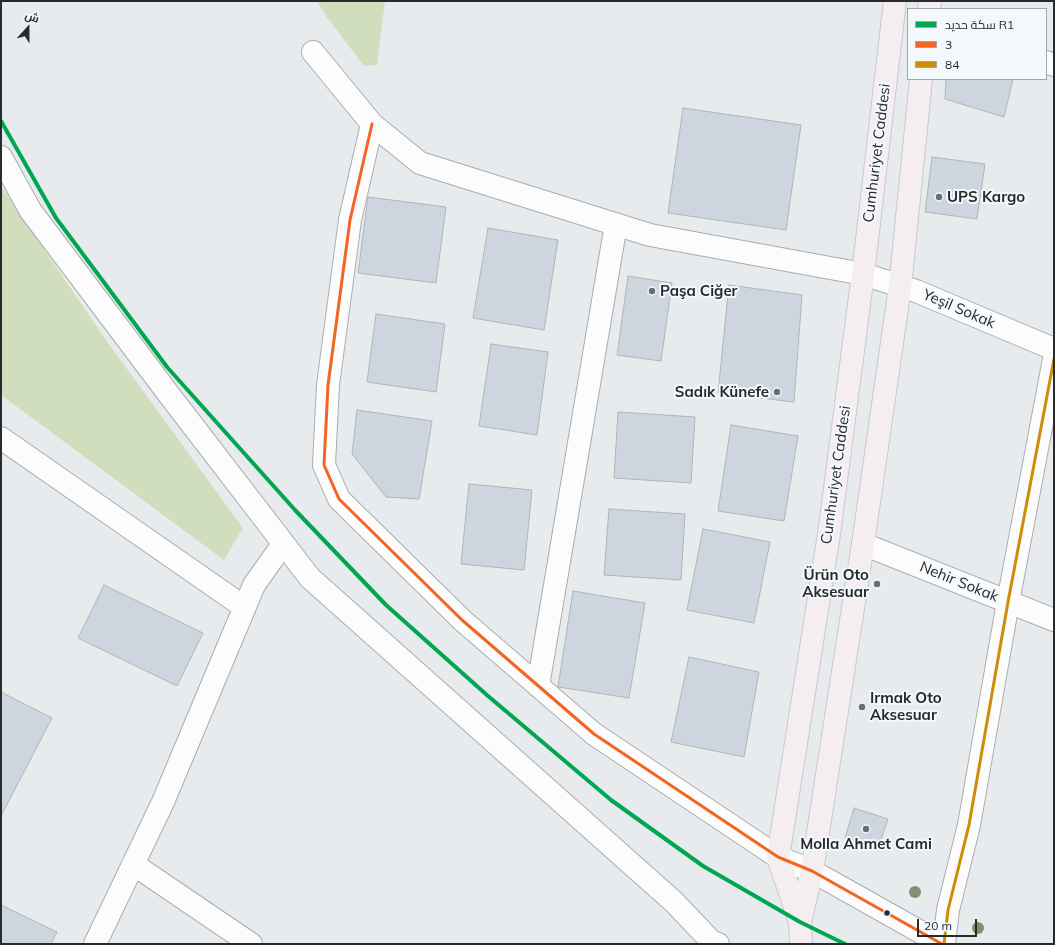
<!DOCTYPE html>
<html>
<head>
<meta charset="utf-8">
<style>
	body { margin:0 }
	#map { position:relative; width:1055px; height:945px; overflow:hidden; background:#e8ebee; font-family:Mulish,Cairo,sans-serif }
	canvas { display:block }
	.frame { position:absolute; inset:0; border:2px solid #282a2c; pointer-events:none }
	.legend { position:absolute; left:907px; top:8px; width:140px; height:72px; box-sizing:border-box; background:#f3f8fd; border:1px solid #a2a6a9; margin:0; padding:5px 7px; list-style:none; font-size:12px; color:#282a2c }
	.legend li { display:flex; align-items:center; gap:8px; height:20px }
	.legend b { width:20px; border:1px solid #a2a6a9 }
	.north { position:absolute; left:8px; top:8px; width:40px; height:40px; -webkit-text-stroke:3px #f3f8fd; paint-order:stroke; rotate:21deg; font-size:11px; font-weight:700; line-height:16px; text-align:center; color:#282a2c }
	.north::after { content:''; display:block; margin:auto; width:14px; height:18px; background:#282a2c; clip-path:polygon(50% 0,100% 100%,50% 72%,0 100%) }
	.scale { position:absolute; left:917px; top:919px; width:60px; height:18px; box-sizing:border-box; border:2px solid #282a2c; border-top:0; padding-left:5px; font-size:12px; line-height:14px; white-space:nowrap; color:#282a2c; -webkit-text-stroke:3px #f3f8fd; paint-order:stroke }
</style>
</head>
<body>
<div id="map">
<canvas width="1055" height="945"></canvas>
<div class="frame"></div>
<ul class="legend">
<li><b style="height:5px;background:#00a651"></b>سكة حديد R1</li>
<li><b style="height:5px;background:#f26522"></b>3</li>
<li><b style="height:5px;background:#ce8d09"></b>84</li>
</ul>
<div class="north">ش</div>
<div class="scale">20 m</div>
</div>
<script>
const g = document.querySelector('canvas').getContext('2d');
g.lineJoin = 'round';
function fill(path, color) { g.fillStyle = color; g.fill(path, 'evenodd'); }
const toPath = rows => new Path2D(rows.map(r => 'M' + r).join(''));
function stroke(path, color, width, dash) { g.strokeStyle = color; g.lineWidth = width; g.lineCap = dash ? 'butt' : 'round'; g.setLineDash(dash || []); g.stroke(path); }
function drawText(font, color, halo, rows, align = 'center') {
  g.font = font + ' Mulish,sans-serif'; g.lineWidth = 4; g.setLineDash([]); g.textBaseline = 'middle'; g.strokeStyle = halo; g.fillStyle = color; for (const [text, x, y, turn = 0] of rows) {
    g.save(); g.translate(x, y); g.rotate((+turn || 0) * Math.PI / 180); g.textAlign = isNaN(turn) ? turn : align; if (halo) g.strokeText(text, 0, 0); g.fillText(text, 0, 0); g.restore();
  }
}
const green = toPath([
	[317,1,385,1,377,65,364,66,326,16],
	[1,186,108,343,243,528,224,560,1,395]
]);
const building = toPath([
	[946,79,1013,79,1004,117,945,99,946,79],
	[683,108,801,125,786,230,668,213,683,108],
	[932,157,985,164,977,219,925,212,932,157],
	[368,197,446,207,436,283,358,273,368,197],
	[488,228,558,240,544,330,473,318,488,228],
	[628,276,672,283,661,361,617,355,628,276],
	[729,285,802,295,794,402,718,393,729,285],
	[376,314,445,324,436,392,367,382,376,314],
	[491,344,548,352,537,435,479,426,491,344],
	[357,410,432,421,419,499,386,497,352,454,357,410],
	[618,412,695,417,691,483,614,478,618,412],
	[731,425,798,436,784,521,718,511,731,425],
	[469,484,532,490,524,570,461,564,469,484],
	[609,509,685,514,681,580,604,575,609,509],
	[703,529,770,542,754,623,687,610,703,529],
	[104,585,203,633,177,686,78,638,104,585],
	[573,591,645,603,629,698,558,687,573,591],
	[689,657,759,672,744,757,671,742,689,657],
	[1,692,52,718,1,816,1,692],
	[854,808,888,819,878,849,845,838,854,808],
	[1,905,57,932,51,944,1,944,1,905]
]);
const minor = toPath([
	[313,52,372,124,420,163,650,235,863,274,916,291,1054,349],
	[1046,62,1054,65],
	[372,124,350,220,328,385,324,465,339,499,462,620,594,734,778,857,812,871,942,944],
	[1,157,30,210,170,396,310,578,674,902,712,942,718,944],
	[1,438,244,607],
	[863,544,1054,620],
	[538,686,616,224],
	[133,864,251,944],
	[95,944,163,802,254,585,283,544],
	[944,944,948,910,969,825,1008,602,1054,359]
]);
const major = toPath([
	[929,9,930,1],
	[800,922,812,871,863,544,900,287,921,79],
	[801,944,800,922,778,857,829,534,863,274,895,1]
]);
const bus1 = toPath([
	[372,124,350,220,328,385,324,465,339,499,462,620,594,734,778,857,812,871,942,944]
]);
const bus2 = toPath([
	[944,944,948,910,969,825,1008,602,1054,359]
]);
const rail1 = toPath([
	[1,121,56,218,167,367,295,510,386,605,488,696,611,800,703,866,800,922,845,944]
]);
const trees = [
	[915,892],
	[978,928]
];
const markers = [
	[939,197,4,"#6b6e70"],
	[652,291,4,"#6b6e70"],
	[777,392,4,"#6b6e70"],
	[877,584,4,"#6b6e70"],
	[862,707,4,"#6b6e70"],
	[866,829,4,"#6b6e70"],
	[887,913,3.5,"#282a2c"]
];
const streetNames = [
	["Cumhuriyet Caddesi",877,153,-83],
	["Yeşil Sokak",959,309,23],
	["Cumhuriyet Caddesi",836,475,-82],
	["Nehir Sokak",959,582,22]
];
const poiNames = [
	["UPS Kargo",947,197],
	["Paşa Ciğer",660,291],
	["Sadık Künefe",769,392,"right"],
	["Ürün Oto",869,575,"right"],
	["Aksesuar",869,592,"right"],
	["Irmak Oto",870,698],
	["Aksesuar",870,715],
	["Molla Ahmet Cami",866,844,"center"]
];
fill(green, '#d0debe');
fill(building, '#cdd6de');
stroke(building, '#b2b4b6', 1);
stroke(minor, '#aaacae', 24);
stroke(major, '#c8c9ca', 24);
stroke(minor, '#fcfcfc', 22);
stroke(major, '#f4eef0', 22);
stroke(bus1, '#f26522', 3);
stroke(bus2, '#ce8d09', 3);
stroke(rail1, '#00a651', 4);
g.fillStyle = '#84906d';
for (const [x, y] of trees) { g.beginPath(); g.arc(x, y, 6, 0, 2 * Math.PI); g.fill(); }
for (const [x, y, r, color] of markers) { const dot = new Path2D(); dot.arc(x, y, r, 0, 2 * Math.PI); g.fillStyle = color; g.fill(dot); stroke(dot, '#f3f8fd', 1.5); }
drawText('15px', '#282a2c', '#f3f8fd', streetNames);
drawText('bold 15px', '#282a2c', '#f3f8fd', poiNames, 'left');
</script>
</body>
</html>
